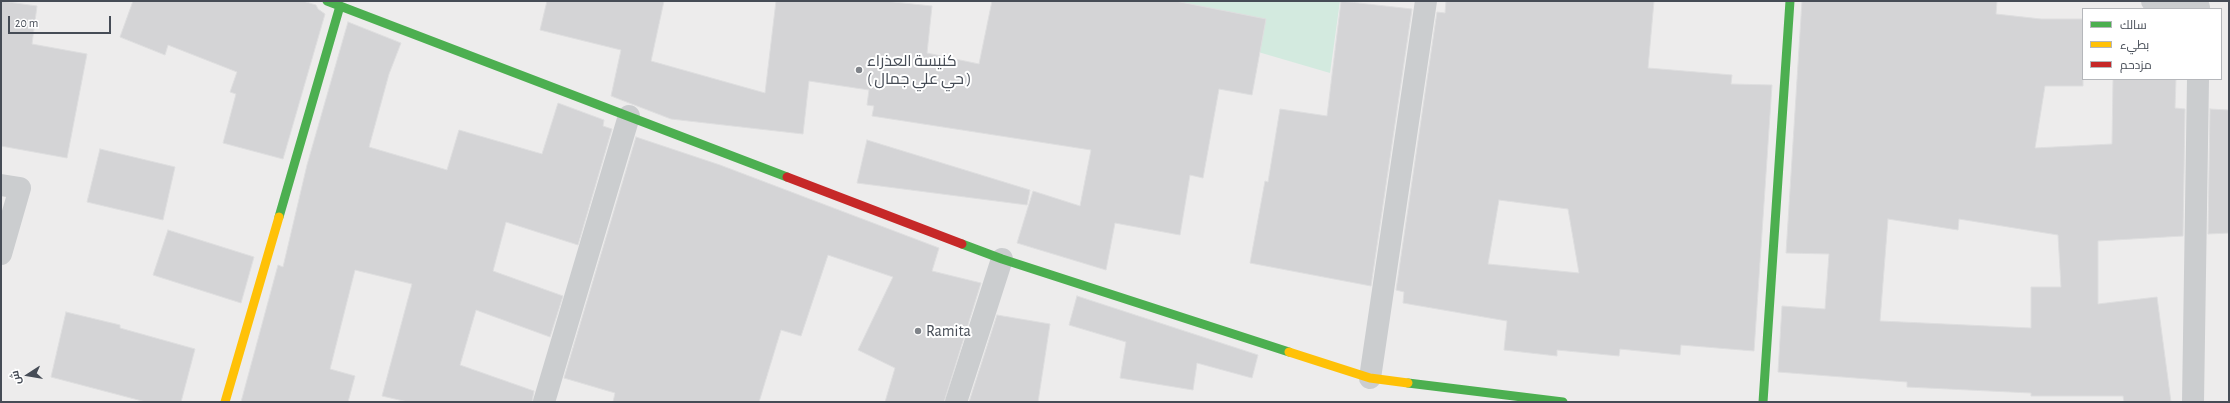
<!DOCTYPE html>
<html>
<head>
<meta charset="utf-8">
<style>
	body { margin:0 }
	#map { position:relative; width:2230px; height:403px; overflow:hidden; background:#edecec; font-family:"Alegreya Sans",Cairo,sans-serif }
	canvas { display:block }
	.frame { position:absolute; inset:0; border:2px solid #464c56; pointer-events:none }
	.legend { position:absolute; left:2082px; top:8px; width:140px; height:72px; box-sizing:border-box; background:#fff; border:1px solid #b5b7bb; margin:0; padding:5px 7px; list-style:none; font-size:12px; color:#464c56 }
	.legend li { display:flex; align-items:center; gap:8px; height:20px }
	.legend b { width:20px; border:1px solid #b5b7bb }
	.north { position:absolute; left:8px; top:355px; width:40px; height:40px; -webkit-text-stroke:3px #fff; paint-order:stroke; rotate:258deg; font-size:11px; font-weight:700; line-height:16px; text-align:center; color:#464c56 }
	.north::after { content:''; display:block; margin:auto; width:14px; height:18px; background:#464c56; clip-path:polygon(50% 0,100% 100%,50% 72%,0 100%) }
	.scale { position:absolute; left:8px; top:16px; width:103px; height:18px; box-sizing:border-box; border:2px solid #464c56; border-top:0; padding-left:5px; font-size:12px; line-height:14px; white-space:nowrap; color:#464c56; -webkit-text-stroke:3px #fff; paint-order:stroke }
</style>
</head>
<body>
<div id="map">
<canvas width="2230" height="403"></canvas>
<div class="frame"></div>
<ul class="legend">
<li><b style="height:5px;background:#4caf50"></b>سالك</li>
<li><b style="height:5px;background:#ffc107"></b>بطيء</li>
<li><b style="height:5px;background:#c62828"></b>مزدحم</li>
</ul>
<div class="north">ش</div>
<div class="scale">20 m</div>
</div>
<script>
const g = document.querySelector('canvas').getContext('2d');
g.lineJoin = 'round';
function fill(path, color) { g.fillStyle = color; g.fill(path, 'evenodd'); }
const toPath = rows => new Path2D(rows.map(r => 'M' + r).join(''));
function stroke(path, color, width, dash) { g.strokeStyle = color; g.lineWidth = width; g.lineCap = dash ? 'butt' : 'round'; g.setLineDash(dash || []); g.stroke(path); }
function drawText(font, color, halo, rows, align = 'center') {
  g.font = font + ' "Alegreya Sans",Cairo,sans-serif'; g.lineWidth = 4; g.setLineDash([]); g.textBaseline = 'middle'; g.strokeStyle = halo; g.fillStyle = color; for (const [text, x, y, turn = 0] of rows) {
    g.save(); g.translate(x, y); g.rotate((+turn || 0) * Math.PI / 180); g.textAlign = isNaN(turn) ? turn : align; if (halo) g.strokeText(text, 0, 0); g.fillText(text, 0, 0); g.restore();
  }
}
const green = toPath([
	[1084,1,1340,1,1330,73]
]);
const building = toPath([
	[1,1,37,6,32,44,87,54,67,158,1,146,1,1],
	[133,1,303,1,316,5,318,9,325,14,283,159,223,143,236,94,230,92,237,72,168,45,165,55,120,37,133,1],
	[547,1,664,1,651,61,765,93,776,1,884,1,932,6,927,53,979,64,992,1,1175,1,1266,19,1252,95,1219,89,1203,178,1190,175,1180,235,1115,223,1106,270,1017,243,1033,191,1080,206,1091,150,872,116,874,106,867,105,869,90,809,81,803,134,671,119,611,96,621,50,540,30,547,1],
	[1341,1,1412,9,1371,286,1250,263,1265,181,1268,182,1280,109,1327,116,1341,1],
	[1446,1,1654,1,1648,68,1732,75,1731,84,1772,85,1754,351,1681,345,1680,355,1620,349,1619,356,1557,350,1557,356,1504,350,1507,321,1403,303,1404,292,1396,290,1437,12,1445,13,1446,1],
	[1499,200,1568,209,1579,273,1488,264,1499,200],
	[1802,1,1997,1,1996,14,2041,19,2083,19,2083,86,2045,86,2035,148,2112,144,2113,79,2176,79,2175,108,2185,109,2183,236,2098,241,2098,304,2157,297,2171,402,2124,402,2123,396,2031,396,2031,393,1907,387,1907,382,1778,372,1782,306,1825,309,1829,254,1786,253,1802,1],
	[1888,219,1958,230,1959,219,2058,235,2061,287,2031,287,2031,328,1880,321,1888,219],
	[348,22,401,43,389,74,369,147,447,170,459,130,542,154,558,103,604,120,603,126,612,129,578,245,506,222,493,271,563,296,550,337,476,310,460,365,534,391,532,402,408,402,382,396,412,284,355,270,330,369,355,376,348,402,241,402,278,265,283,267,307,165,348,22],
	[2210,109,2229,110,2229,233,2208,234,2210,109],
	[636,137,720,165,939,248,932,271,981,283,944,402,885,402,895,368,858,350,893,277,828,255,801,336,781,330,759,402,613,402,615,393,564,378,636,137],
	[867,140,1030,190,1027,205,857,183,867,140],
	[100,149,175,167,163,220,87,202,100,149],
	[168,230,254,257,241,303,153,275,168,230],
	[1077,296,1258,355,1252,378,1197,363,1193,390,1120,378,1126,342,1069,325,1077,296],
	[66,312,120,325,120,328,195,349,181,402,146,402,51,377,66,312],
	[997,315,1050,324,1038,402,969,402,997,315]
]);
const street = toPath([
	[2152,1,2199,7],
	[1,185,20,188,1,254],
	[1370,378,1426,1],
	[544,402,629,116],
	[956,402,1002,259],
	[2193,402,2198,79]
]);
const fast = toPath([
	[327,1,787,177],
	[279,217,340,6],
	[962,244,1002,259,1289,352],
	[1408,383,1563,402],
	[1763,402,1790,1]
]);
const slow = toPath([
	[1289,352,1370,378,1408,383],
	[225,402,279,217]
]);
const jam = toPath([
	[787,177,962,244]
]);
const markers = [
	[859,70,4,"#80848a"],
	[918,331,4,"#80848a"]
];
const poiNames = [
	["كنيسة العذراء",867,61],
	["( حي علي جمال )",867,79],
	["Ramita",926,331]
];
fill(green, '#d3eadf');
fill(building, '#d4d4d6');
stroke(building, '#dededf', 1);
stroke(street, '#cbcdcf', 22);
stroke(fast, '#4caf50', 9);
stroke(slow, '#ffc107', 9);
stroke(jam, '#c62828', 9);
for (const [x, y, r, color] of markers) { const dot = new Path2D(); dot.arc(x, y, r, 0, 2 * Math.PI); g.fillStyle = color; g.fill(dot); stroke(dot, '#fff', 1.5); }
drawText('16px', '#464c56', '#fff', poiNames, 'left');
</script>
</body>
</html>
